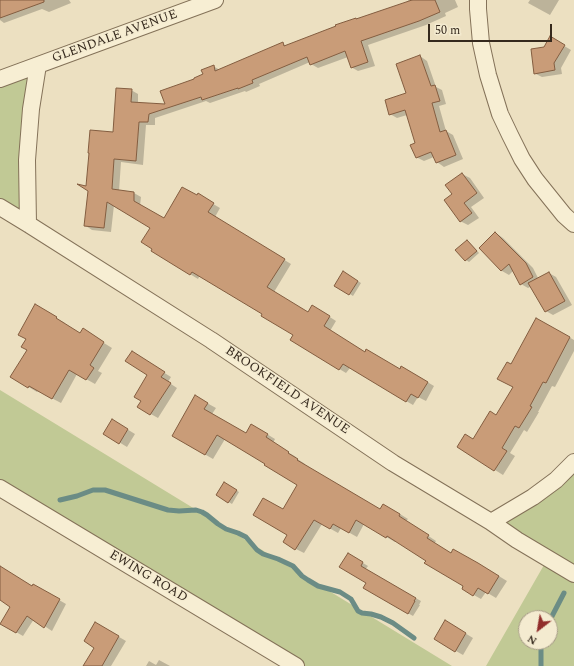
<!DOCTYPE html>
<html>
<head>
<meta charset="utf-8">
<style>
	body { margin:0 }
	#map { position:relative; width:574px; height:666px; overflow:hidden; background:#ece0c1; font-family:Spectral,serif }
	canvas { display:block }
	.north { position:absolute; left:518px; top:610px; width:40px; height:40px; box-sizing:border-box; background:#f4ebd0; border:1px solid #a89d88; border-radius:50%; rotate:211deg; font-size:11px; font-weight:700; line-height:16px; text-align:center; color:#35291d }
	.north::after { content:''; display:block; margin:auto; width:14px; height:18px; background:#912e2b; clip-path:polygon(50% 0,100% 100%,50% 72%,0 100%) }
	.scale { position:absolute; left:428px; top:24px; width:124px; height:18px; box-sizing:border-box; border:2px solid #35291d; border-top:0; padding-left:5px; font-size:12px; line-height:14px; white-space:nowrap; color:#35291d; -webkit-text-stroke:3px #f4ebd0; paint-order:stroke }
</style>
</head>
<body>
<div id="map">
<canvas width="574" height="666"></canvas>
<div class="north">N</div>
<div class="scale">50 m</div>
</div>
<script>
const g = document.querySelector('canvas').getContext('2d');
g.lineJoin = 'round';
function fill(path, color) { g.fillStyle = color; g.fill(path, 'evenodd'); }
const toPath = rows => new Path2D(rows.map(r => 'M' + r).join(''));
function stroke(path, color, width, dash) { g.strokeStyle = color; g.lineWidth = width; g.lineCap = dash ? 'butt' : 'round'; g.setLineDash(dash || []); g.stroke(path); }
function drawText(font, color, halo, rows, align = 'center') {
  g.font = font + ' Spectral,serif'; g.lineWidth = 3; g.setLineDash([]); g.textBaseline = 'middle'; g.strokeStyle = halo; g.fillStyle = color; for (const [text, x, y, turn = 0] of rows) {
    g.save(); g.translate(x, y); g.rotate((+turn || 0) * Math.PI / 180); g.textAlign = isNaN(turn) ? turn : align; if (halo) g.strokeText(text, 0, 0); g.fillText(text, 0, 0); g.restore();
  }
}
const green = toPath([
	[38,65,28,224,0,207,0,79],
	[0,390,452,666,296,666,0,488],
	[574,462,574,666,486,666,548,558,491,522],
	[526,618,550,618,550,642,526,642]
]);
const shadow = toPath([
	[0,0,69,0,71,3,49,12,42,9,4,23,0,20],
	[408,0,455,0,458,7,445,13,446,16,426,25,368,45,375,66,358,71,351,67,348,57,318,68,311,64,310,62,259,84,260,86,246,92,245,91,210,103,206,101,155,118,155,125,146,125,143,165,121,162,119,191,134,193,141,197,140,206,164,219,197,197,198,195,220,208,215,217,291,264,274,292,308,313,319,310,336,321,330,331,365,353,400,370,402,367,434,386,426,401,418,397,413,405,350,368,346,373,291,340,294,335,263,313,200,275,198,279,152,251,151,228,114,205,111,232,92,230,86,226,90,191,87,187,114,133,131,90,138,94,138,103,167,105,196,80,204,75,213,66,220,70,283,44,287,46,357,20,409,2],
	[530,0,559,0,550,15,528,3],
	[551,38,571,50,561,68,562,74,542,77,534,73,544,48],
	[420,56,427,61,436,87,442,90,446,104,439,106,446,131,453,135,463,159,444,167,437,162,434,157,424,161,416,157,416,144,407,115,397,118,390,114,408,94],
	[462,174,470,178,484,198,471,207,479,218,468,225,460,221],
	[496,233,503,238,533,268,538,278,549,273,556,277,572,305,553,315,546,311,532,286,528,288,521,284,513,271,509,275,502,271,480,248],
	[467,241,470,243,479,253,469,262,466,260,457,250],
	[343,272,361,283,353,296,335,285],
	[35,306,65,323,64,324,80,334,91,335,112,348,98,371,102,373,95,384,77,374,61,403,38,391,37,392,12,377,28,350,27,339],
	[537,319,574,340,574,351,555,387,552,386,538,412,539,412,527,432,524,430,510,453,515,456,503,475,495,470,474,440,497,416,514,387,512,366],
	[139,357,171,377,168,382,177,388,158,418,138,407,142,401,149,375],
	[196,397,216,408,212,414,246,434,252,425,275,439,273,443,296,457,296,458,305,464,305,465,380,510,383,505,400,514,408,519,406,521,436,541,434,544,451,554,479,564,507,581,496,598,486,592,481,599,463,589,465,586,427,560,395,540,395,542,364,524,357,537,341,528,338,533,322,524,304,553,296,549,288,535,283,510,298,485,266,463,225,439,213,459,173,436],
	[112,420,135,434,127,447,104,433],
	[224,483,239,492,232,504,217,495],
	[348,554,368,566,365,570,421,601,419,605,420,605,413,616,364,588,367,583],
	[0,567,32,587,33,585,66,604,52,631,34,619,23,636,2,624,11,606,0,599],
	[445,621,473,638,463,655,435,639],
	[95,623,126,641,111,666,86,666,95,647],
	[159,660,170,666,146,666,149,661,156,665]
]);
const stream = toPath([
	[60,500,77,496,93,490,105,490,168,510,179,511,196,510,202,512,207,515,218,524,226,529,238,533,246,537,257,550,263,554,278,559,293,566,302,576,308,580,318,586,340,592,351,599,358,611,362,613,371,614,381,617,393,623,414,638],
	[550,620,564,593],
	[541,666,541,642]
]);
const building = toPath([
	[0,0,44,0,44,2,0,18,0,0],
	[412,0,435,0,440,12,419,21,361,41,368,62,351,68,345,51,310,65,307,57,252,80,253,83,238,89,238,88,202,100,201,97,149,114,148,122,139,122,136,161,114,159,112,189,134,192,134,201,164,218,182,187,197,195,198,193,214,203,208,212,285,259,267,287,308,312,312,305,330,316,324,326,365,352,366,349,400,369,401,366,428,382,418,398,411,394,406,402,343,364,339,370,290,340,293,335,261,316,262,314,192,272,190,275,151,251,152,249,141,242,150,228,107,202,104,228,84,226,88,191,77,184,86,186,89,153,88,153,90,130,113,132,116,88,132,89,131,102,165,104,160,91,194,79,194,78,203,74,201,70,214,65,215,71,283,42,284,46,336,26,335,25,356,18,356,19,412,0],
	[550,36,565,45,554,63,555,70,534,74,531,49,544,47,550,36],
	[420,55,431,86,435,85,440,101,432,103,440,132,446,130,456,155,436,163,431,152,416,158,410,145,415,143,405,110,389,115,385,100,406,93,396,64,420,55],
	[462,173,477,193,464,203,472,213,460,222,444,200,452,194,445,185,462,173],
	[495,232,526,263,533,277,520,285,509,264,501,271,479,248,495,232],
	[467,240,477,251,465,261,455,250,467,240],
	[343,271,358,281,349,295,334,286,343,271],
	[549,272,565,301,545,312,528,283,549,272],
	[35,304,57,317,56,318,80,333,83,328,104,342,90,365,94,368,86,380,69,370,52,399,29,386,28,388,10,377,27,350,21,347,26,339,18,335,35,304],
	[536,318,570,337,546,383,543,382,530,406,532,407,519,428,515,426,502,448,507,451,494,471,457,447,465,434,473,439,490,411,496,415,513,387,497,379,507,362,511,364,536,318],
	[132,351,165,372,161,377,171,383,150,415,137,407,141,401,134,397,147,375,125,361,132,351],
	[195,395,208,403,204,409,246,433,251,424,268,434,266,437,289,452,288,453,298,459,297,460,380,509,383,504,400,514,399,516,429,535,427,538,451,553,453,549,478,563,499,576,488,594,478,588,473,596,462,589,463,586,424,563,426,561,387,536,386,538,356,520,349,533,333,524,330,529,314,520,295,550,283,542,287,535,253,515,263,498,283,509,297,485,264,465,265,464,217,435,205,455,172,436,195,395],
	[112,419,128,429,119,444,103,434,112,419],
	[224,482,237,490,228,503,216,495,224,482],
	[348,553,363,562,361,566,416,598,414,601,415,601,408,614,363,588,366,583,339,567,348,553],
	[0,566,32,586,33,584,60,599,44,628,27,616,16,633,0,624,10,607,0,600,0,566],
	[445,620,466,633,455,652,434,639,445,620],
	[95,622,119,636,102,666,83,666,94,648,84,641,95,622]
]);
const minor = toPath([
	[478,0,478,9,481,43,488,75,500,114,510,135,522,159,535,179,564,215,574,224],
	[0,79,215,0],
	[0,207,28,224,211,340,393,463,491,522,517,540,574,574],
	[28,224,27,160,31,109,38,65],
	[0,488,296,666],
	[491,522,533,497,556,480,574,462]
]);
const streetNames = [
	["GLENDALE AVENUE",115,37,-20],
	["BROOKFIELD AVENUE",287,391,34],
	["EWING ROAD",148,577,31]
];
fill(green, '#c1c995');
fill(shadow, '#0003');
stroke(stream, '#6b8c85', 5);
fill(building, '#c99c78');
stroke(building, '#835d40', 1);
stroke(minor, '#847259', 18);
stroke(minor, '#f7eed3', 16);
drawText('13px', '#35291d', '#f4ebd0', streetNames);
</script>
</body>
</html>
